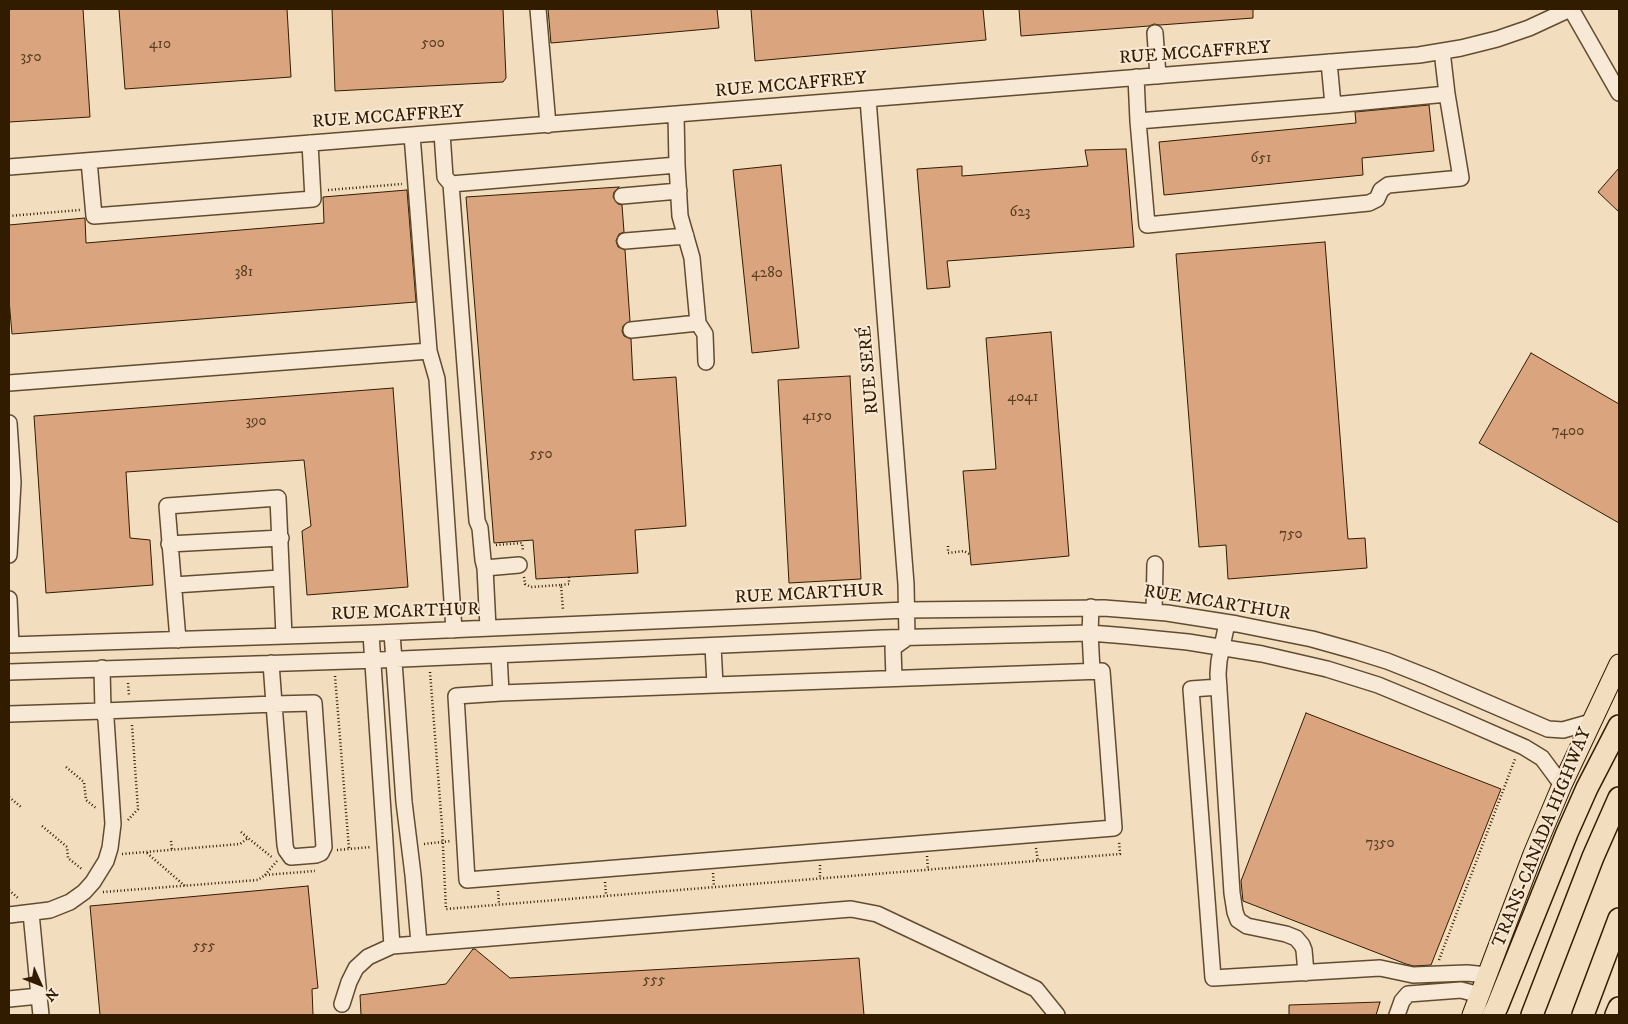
<!DOCTYPE html>
<html>
<head>
<meta charset="utf-8">
<style>
	body { margin:0 }
	#map { position:relative; width:1628px; height:1024px; overflow:hidden; background:#f2ddbe; font-family:"IM FELL DW Pica",serif }
	canvas { display:block }
	.frame { position:absolute; inset:0; border:10px solid #311c00; pointer-events:none }
	.north { position:absolute; left:15px; top:959px; width:50px; height:50px; -webkit-text-stroke:4px #f7e9d5; paint-order:stroke; rotate:134deg; font-size:14px; font-weight:700; line-height:20px; text-align:center; color:#311c00 }
	.north::after { content:''; display:block; margin:auto; width:18px; height:22px; background:#311c00; clip-path:polygon(50% 0,100% 100%,50% 72%,0 100%) }
</style>
</head>
<body>
<div id="map">
<canvas width="1628" height="1024"></canvas>
<div class="frame"></div>
<div class="north">N</div>
</div>
<script>
const g = document.querySelector('canvas').getContext('2d');
g.lineJoin = 'round';
function fill(path, color) { g.fillStyle = color; g.fill(path, 'evenodd'); }
const toPath = rows => new Path2D(rows.map(r => 'M' + r).join(''));
function stroke(path, color, width, dash) { g.strokeStyle = color; g.lineWidth = width; g.lineCap = dash ? 'butt' : 'round'; g.setLineDash(dash || []); g.stroke(path); }
function drawText(font, color, halo, rows, align = 'center') {
  g.font = font + ' "IM FELL DW Pica",serif'; g.lineWidth = 4; g.setLineDash([]); g.textBaseline = 'middle'; g.strokeStyle = halo; g.fillStyle = color; for (const [text, x, y, turn = 0] of rows) {
    g.save(); g.translate(x, y); g.rotate((+turn || 0) * Math.PI / 180); g.textAlign = isNaN(turn) ? turn : align; if (halo) g.strokeText(text, 0, 0); g.fillText(text, 0, 0); g.restore();
  }
}
const building = toPath([
	[9,9,83,9,90,117,9,122,9,9],
	[119,9,287,9,291,77,125,89,119,9],
	[332,9,503,9,506,78,503,82,335,91,332,9],
	[548,9,717,9,719,28,551,43,548,9],
	[751,9,983,9,986,40,755,61,751,9],
	[1019,9,1253,9,1253,18,1160,25,1154,24,1149,26,1021,36,1019,9],
	[1429,105,1434,151,1362,158,1363,175,1164,195,1159,142,1356,123,1355,112,1429,105],
	[1126,149,1134,247,947,261,950,287,927,289,917,169,962,166,962,176,1088,166,1085,150,1126,149],
	[781,165,799,348,752,353,733,170,781,165],
	[1619,168,1619,212,1598,192,1619,168],
	[619,187,614,192,613,197,618,204,622,205,624,232,619,234,616,241,618,247,625,250,630,321,623,326,622,331,624,336,631,339,633,380,676,377,686,526,635,530,638,573,536,579,533,540,494,543,466,197,619,187],
	[407,190,416,302,12,334,9,300,9,225,85,218,86,243,324,223,323,197,407,190],
	[1325,242,1348,539,1365,538,1367,568,1228,579,1226,545,1199,547,1176,254,1325,242],
	[1051,332,1069,556,971,565,963,471,996,469,986,338,1051,332],
	[1531,353,1619,404,1619,523,1479,443,1531,353],
	[850,376,861,579,789,583,778,380,850,376],
	[393,388,408,587,307,595,302,531,311,526,304,460,126,472,130,538,150,540,153,585,46,593,34,416,393,388],
	[1306,713,1501,789,1431,965,1414,966,1406,964,1243,901,1241,881,1306,713],
	[308,886,318,988,312,989,313,1015,100,1015,90,906,308,886],
	[473,949,475,949,510,978,859,958,864,1015,361,1015,360,995,446,984,473,949],
	[1380,1002,1376,1015,1289,1015,1289,1005,1380,1002]
]);
const path = toPath([
	[328,190,402,184],
	[9,216,80,210],
	[496,545,522,543,523,551],
	[948,546,948,553,964,551,971,555],
	[524,577,525,584,531,587,561,585,563,610],
	[561,585,569,584,569,577],
	[430,672,442,826,446,909,1120,854,1119,841],
	[335,676,349,849],
	[128,683,129,695],
	[66,767,84,782,86,800,97,809],
	[9,797,21,807],
	[128,820,138,809,132,725],
	[42,826,67,847,68,858,83,870],
	[241,832,248,838],
	[171,841,172,850],
	[424,844,451,841],
	[1036,848,1038,861],
	[337,850,371,847],
	[147,853,185,886],
	[122,854,240,844,248,838,273,858],
	[927,856,928,870],
	[820,865,820,878],
	[713,873,714,887],
	[265,875,277,861],
	[605,882,606,895],
	[9,890,19,899],
	[498,891,499,904],
	[103,892,258,880,265,875,315,871],
	[1439,960,1515,759]
]);
const minor = toPath([
	[538,9,548,125],
	[1571,9,1619,93],
	[1155,33,1158,76],
	[1329,62,1333,105],
	[1136,77,1138,121,1333,105,1447,94,1442,51],
	[868,99,906,584,907,638],
	[1138,121,1147,225,1369,203,1377,199,1381,190,1388,185,1461,178,1447,94],
	[442,133,445,177,451,184,477,521,480,528,483,560,485,568],
	[412,135,429,351,437,379,454,630],
	[89,161,94,216,313,199,310,143],
	[677,165,680,216,692,258,698,323,705,334,706,362],
	[9,167,1419,55,1461,48,1497,39,1529,28,1570,9],
	[451,184,677,165,676,114],
	[622,196,679,191],
	[625,241,686,236],
	[631,330,698,323],
	[9,383,429,351],
	[9,423,13,482,9,555],
	[169,544,281,538],
	[174,585,280,578],
	[9,599,11,645],
	[1091,607,1090,633,1092,671],
	[1154,612,1155,564],
	[1227,623,1219,661,1218,674,1232,893,1235,912,1238,920,1247,926,1286,934,1296,938,1302,945,1304,950,1306,973],
	[488,628,485,568,519,565],
	[392,633,404,802,413,875,419,943],
	[371,634,392,946],
	[178,640,167,506,278,498,284,636],
	[9,645,377,633,906,610,1104,608,1167,613,1237,624,1312,639,1355,651,1387,661,1430,678,1548,729,1563,730,1591,722],
	[499,655,501,693,715,685,713,646],
	[9,672,379,660,883,638,1090,633,1127,636,1188,642,1262,654,1327,669,1378,685,1453,716,1524,747,1542,758,1562,785],
	[894,678,893,648,907,638],
	[1219,687,1191,689,1213,978,1380,968,1413,975,1467,973,1487,975],
	[501,693,456,696,467,880,1114,828,1102,671,715,685],
	[9,714,103,711,274,704,314,703,324,847,321,853,316,855,291,857,286,850,285,845,274,704,271,663],
	[9,915,50,910,70,902,84,892,93,882,106,861,110,848,113,824,106,719,103,711,102,668],
	[39,996,41,1015],
	[9,999,39,996,31,913],
	[342,1004,349,982,356,968,368,957,392,946,851,909,877,914,1036,989,1057,1015],
	[1397,1015,1402,1001,1408,994,1461,990,1480,995]
]);
const major = toPath([
	[1472,1015,1533,854,1562,785,1619,664]
]);
const highway = toPath([
	[1493,1015,1497,1007,1567,833,1587,788,1619,726],
	[1532,1015,1593,857,1619,798],
	[1583,1015,1619,919],
	[1616,1015,1619,1008]
]);
const numberNames = [
	["500",433,44],
	["410",160,45],
	["350",31,58],
	["651",1261,159],
	["623",1020,213],
	["381",244,273],
	["4280",767,274],
	["4041",1023,398],
	["4150",817,417],
	["390",256,422],
	["7400",1568,432],
	["550",541,455],
	["750",1291,535],
	["7350",1380,844],
	["555",204,947],
	["555",654,981]
];
const streetNames = [
	["RUE MCCAFFREY",1195,54,-4],
	["RUE MCCAFFREY",791,86,-5],
	["RUE MCCAFFREY",388,118,-4],
	["RUE SERÉ",870,370,-95],
	["RUE MCARTHUR",809,595,-3],
	["RUE MCARTHUR",1217,604,9],
	["RUE MCARTHUR",405,613,-2],
	["TRANS-CANADA HIGHWAY",1543,838,-68]
];
fill(building, '#d9a47e');
stroke(building, '#311c00', 1);
stroke(minor, '#614c30', 18);
stroke(major, '#311c00', 21);
stroke(highway, '#311c00', 24);
stroke(path, '#311c00', 2.5, [1, 2.5]);
stroke(minor, '#f7e9d5', 15);
stroke(major, '#f2ddbe', 19);
stroke(highway, '#f2ddbe', 21);
drawText('15px', '#5b3e20', null, numberNames);
drawText('18px', '#311c00', '#f7e9d5', streetNames);
</script>
</body>
</html>
